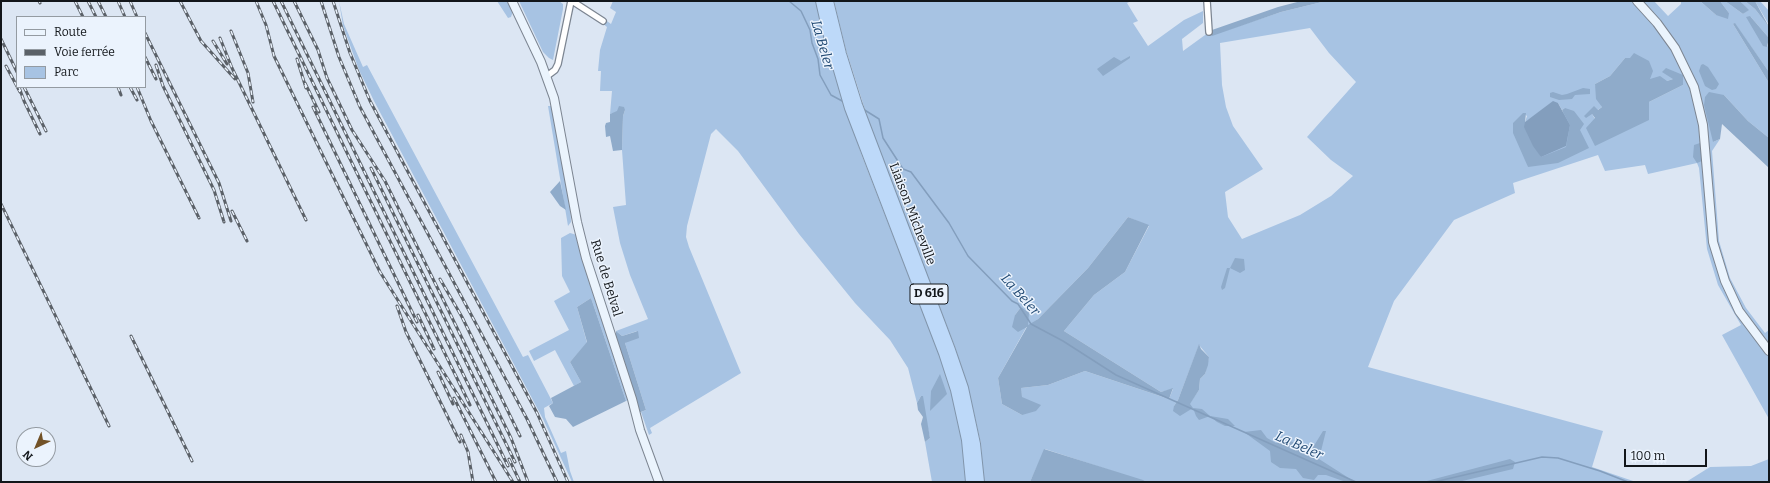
<!DOCTYPE html>
<html>
<head>
<meta charset="utf-8">
<style>
	body { margin:0 }
	#map { position:relative; width:1770px; height:483px; overflow:hidden; background:#dce6f3; font-family:Bitter,serif }
	canvas { display:block }
	.frame { position:absolute; inset:0; border:2px solid #12161a; pointer-events:none }
	.legend { position:absolute; left:16px; top:16px; width:130px; height:72px; box-sizing:border-box; background:#ebf3fd; border:1px solid #949ba2; margin:0; padding:5px 7px; list-style:none; font-size:12px; color:#12161a }
	.legend li { display:flex; align-items:center; gap:8px; height:20px }
	.legend b { width:20px; border:1px solid #949ba2 }
	.north { position:absolute; left:16px; top:427px; width:40px; height:40px; box-sizing:border-box; background:#ebf3fd; border:1px solid #949ba2; border-radius:50%; rotate:224deg; font-size:11px; font-weight:700; line-height:16px; text-align:center; color:#12161a }
	.north::after { content:''; display:block; margin:auto; width:14px; height:18px; background:#725228; clip-path:polygon(50% 0,100% 100%,50% 72%,0 100%) }
	.scale { position:absolute; left:1624px; top:449px; width:83px; height:18px; box-sizing:border-box; border:2px solid #12161a; border-top:0; padding-left:5px; font-size:12px; line-height:14px; white-space:nowrap; color:#12161a; -webkit-text-stroke:3px #ebf3fd; paint-order:stroke }
</style>
</head>
<body>
<div id="map">
<canvas width="1770" height="483"></canvas>
<div class="frame"></div>
<ul class="legend">
<li><b style="height:5px;background:#ebf4fd"></b>Route</li>
<li><b style="height:5px;background:#5b6168"></b>Voie ferrée</li>
<li><b style="height:11px;background:#a7c3e3"></b>Parc</li>
</ul>
<div class="north">N</div>
<div class="scale">100 m</div>
</div>
<script>
const g = document.querySelector('canvas').getContext('2d');
g.lineJoin = 'round';
function fill(path, color) { g.fillStyle = color; g.fill(path, 'evenodd'); }
const toPath = rows => new Path2D(rows.map(r => 'M' + r).join(''));
function stroke(path, color, width, dash) { g.strokeStyle = color; g.lineWidth = width; g.lineCap = dash ? 'butt' : 'round'; g.setLineDash(dash || []); g.stroke(path); }
function drawText(font, color, halo, rows, align = 'center') {
  g.font = font + ' Bitter,serif'; g.lineWidth = 3; g.setLineDash([]); g.textBaseline = 'middle'; g.strokeStyle = halo; g.fillStyle = color; for (const [text, x, y, turn = 0] of rows) {
    g.save(); g.translate(x, y); g.rotate((+turn || 0) * Math.PI / 180); g.textAlign = isNaN(turn) ? turn : align; if (halo) g.strokeText(text, 0, 0); g.fillText(text, 0, 0); g.restore();
  }
}
const green = toPath([
	[339,1,344,24,363,67,367,65,523,357,528,355,553,403,544,408,545,417,561,453,566,451,570,471,574,482,572,482,543,419,374,101,359,70,343,26],
	[497,1,510,1,513,11,511,17,508,18],
	[519,1,559,1,563,4,563,9,553,60,549,58,543,52],
	[613,1,817,1,829,54,841,95,862,156,939,354,950,389,958,414,965,459,966,482,932,482,925,442,930,438,921,396,917,403,908,368,890,340,855,303,799,234,738,151,716,129,711,134,687,226,686,237,689,247,741,373,650,428,652,433,649,435,641,412,646,410,625,343,637,331,622,336,616,331,648,319,630,275,620,243,613,207,626,205,622,150,623,116,625,110,610,114,612,91,600,91,601,71,598,71,600,50,607,27,602,23,604,19,611,24,616,12,610,8],
	[834,1,1131,1,1127,3,1138,21,1133,23,1148,46,1184,20,1203,11,1203,23,1182,39,1183,51,1212,30,1212,35,1281,12,1326,1,1654,1,1668,16,1681,4,1681,1,1700,1,1716,15,1729,13,1720,1,1725,1,1743,14,1748,10,1740,1,1745,1,1755,9,1769,27,1769,38,1750,16,1767,47,1769,43,1769,72,1735,24,1733,24,1769,83,1769,138,1748,121,1724,95,1713,142,1720,139,1712,151,1719,241,1730,278,1746,308,1765,333,1769,330,1769,419,1722,335,1741,325,1718,285,1707,249,1699,168,1697,163,1648,174,1645,165,1605,171,1598,155,1513,183,1515,193,1454,220,1394,301,1368,367,1603,431,1592,467,1636,482,1146,482,1045,449,1030,482,983,482,981,444,968,387,955,347,874,138,846,50],
	[1310,28,1329,53,1356,82,1307,137,1331,160,1353,176,1331,196,1300,215,1242,239,1228,217,1225,192,1263,169,1233,126,1226,107,1222,85,1220,43],
	[1625,58,1630,58,1650,79,1667,81,1673,79,1683,85,1649,102,1595,119,1592,114,1602,107,1595,84,1610,76],
	[1558,103,1562,110,1565,108,1528,167,1523,113,1527,116,1525,122],
	[1128,217,1149,226,1125,272,1094,295,1064,331,1161,392,1173,389,1169,399,1085,371,1048,385,1021,388,1022,415,1002,404,998,378,1027,326,1015,315,1021,307,1028,326,1038,319,1088,268],
	[1199,345,1209,357,1205,374,1200,379,1199,390,1190,403,1174,406,1178,400],
	[1755,1,1760,1,1769,11,1769,25],
	[548,106,551,106,554,112,570,202,571,222,568,226],
	[570,233,577,235,576,237,594,297,628,400,626,401,591,298,577,307,587,343,570,362,581,382,574,386,555,350,534,361,529,351,569,330,554,301,570,292,562,276,561,238],
	[1769,459,1769,482,1686,482,1710,467,1751,466]
]);
const forest = toPath([
	[1301,1,1326,1,1281,12,1212,36,1212,30,1278,7],
	[1700,1,1720,1,1729,13,1728,19,1716,15],
	[1725,1,1740,1,1749,10,1743,14],
	[1745,1,1755,1,1769,27,1755,9],
	[1750,16,1769,38,1767,47,1763,46,1746,17],
	[1735,23,1769,72,1769,83,1733,24],
	[1634,53,1649,61,1653,71,1650,79,1660,76,1667,81,1673,79,1662,72,1666,68,1683,75,1683,85,1649,102,1649,120,1595,146,1586,128,1595,118,1592,114,1586,118,1584,116,1594,106,1598,110,1602,107,1596,99,1595,84,1610,76,1625,58,1630,58],
	[1130,56,1130,58,1103,76,1097,69,1114,57,1121,61],
	[1703,64,1708,67,1719,84,1716,89,1712,90,1705,86,1699,71,1701,65],
	[1583,88,1590,89,1590,94,1575,95,1572,99,1559,100,1550,97,1550,93,1553,92,1562,95,1567,94],
	[1709,92,1724,95,1748,121,1769,138,1769,168,1722,124,1720,139,1713,142,1704,105,1705,97],
	[619,106,624,107,625,110,623,116,622,150,613,151,610,136,606,137,605,126,606,123,610,122,610,114,617,111],
	[1565,108,1574,111,1584,124,1580,130,1589,148,1558,163,1528,167,1513,133,1513,123,1523,113,1526,113,1525,122,1541,157,1566,147,1570,125,1562,110],
	[1700,143,1705,153,1702,161,1697,163,1693,157,1694,145],
	[560,181,566,210,560,206,550,192],
	[1128,217,1149,225,1125,272,1094,295,1064,331,1161,392,1173,388,1169,399,1085,371,1048,385,1021,388,1022,397,1041,405,1036,411,1022,415,1002,404,998,378,1027,327,1018,332,1012,327,1015,315,1021,307,1029,313,1028,325,1038,319,1088,268],
	[1235,258,1244,259,1245,270,1240,273,1230,268,1225,288,1222,290,1221,287,1227,268,1230,268],
	[591,298,626,401,573,427,566,419,555,417,549,406,553,403,551,398,581,382,570,362,587,342,577,307],
	[616,331,622,336,638,331,639,338,625,343,646,410,638,413,616,337],
	[1199,344,1201,349,1209,357,1208,365,1205,374,1200,379,1199,390,1190,404,1193,408,1202,409,1210,416,1228,419,1235,426,1225,426,1217,422,1210,416,1199,420,1196,416,1193,408,1180,416,1173,411,1174,406,1178,400],
	[940,374,947,394,930,411,931,391],
	[921,396,923,396,930,438,925,442,921,424,923,417,918,410,917,403],
	[1261,430,1267,438,1276,443,1286,440,1300,444,1301,447,1308,448,1315,444,1323,431,1326,431,1319,459,1355,482,1346,482,1326,475,1318,475,1314,480,1303,478,1296,469,1280,468,1271,462,1270,451,1244,432],
	[1044,449,1143,480,1146,482,1030,482],
	[1510,459,1515,462,1513,469,1458,482,1423,482]
]);
const water = toPath([
	[1553,101,1558,103,1570,125,1566,146,1541,157,1533,146,1524,127,1525,122]
]);
const stream = toPath([
	[789,1,801,11,810,30,812,43,818,59,820,75,831,95,844,102],
	[863,109,879,119,883,138,903,169,911,172,949,223,968,256,1012,301,1018,304,1031,324,1063,341,1116,375,1356,482],
	[1434,482,1542,457,1558,458,1600,471,1628,482]
]);
const street = toPath([
	[572,1,603,21],
	[1207,1,1209,32],
	[547,76,555,70,558,64,571,1]
]);
const secondary = toPath([
	[512,1,541,62,554,98,577,222,586,258,632,399,640,430,659,482],
	[1637,1,1657,23,1675,48,1694,87,1703,125,1713,242,1725,281,1739,311,1769,351]
]);
const highway = toPath([
	[821,1,828,32,850,108,944,353,956,390,967,440,971,482],
	[828,1,841,54,857,105,950,350,963,388,975,444,979,482]
]);
const rail = toPath([
	[39,1,40,3],
	[75,1,83,17],
	[88,1,96,17],
	[98,1,106,17],
	[118,1,125,17],
	[130,1,137,17],
	[180,1,201,41,235,79],
	[256,1,266,25,274,56,380,272,513,482],
	[273,1,470,405],
	[281,1,508,466],
	[294,1,318,50,327,78,352,130,385,181,511,438,528,482],
	[321,1,339,57,360,107,527,419,557,482],
	[333,1,350,53,370,101,537,413,568,482],
	[231,31,248,73,253,102],
	[145,33,219,183,231,221],
	[220,38,232,68,306,220],
	[1,39,17,72],
	[213,41,227,64],
	[145,57,156,79],
	[297,59,306,88],
	[156,65,163,86,214,190,224,222],
	[6,66,20,92],
	[305,83,319,112],
	[19,87,24,101,40,134],
	[24,87,46,131],
	[118,87,121,95],
	[130,87,137,100],
	[137,87,151,121,199,218],
	[313,107,417,322],
	[371,168,515,462],
	[1,204,109,426],
	[232,211,247,241],
	[440,279,462,317,520,436],
	[397,306,406,332,460,442],
	[418,315,434,349],
	[131,336,192,461],
	[438,372,453,404],
	[454,398,496,482],
	[461,435,468,452,473,482],
	[509,459,520,482]
]);
const shields = [
	[929,294,38]
];
const shieldNames = [
	["D 616",929,294]
];
const streetNames = [
	["Liaison Micheville",912,214,69],
	["Rue de Belval",606,278,73]
];
const waterNames = [
	["La Beler",822,45,74],
	["La Beler",1020,295,48],
	["La Beler",1299,446,24]
];
fill(green, '#a7c3e3');
fill(forest, '#8fabca');
fill(water, '#839ebd');
stroke(stream, '#839ebd', 1.5);
stroke(street, '#7c8591', 8);
stroke(secondary, '#7c8591', 10);
stroke(highway, '#8195ab', 12);
stroke(street, '#fff', 5.5);
stroke(secondary, '#ebf4fd', 8);
stroke(highway, '#bdd9f9', 10);
stroke(rail, '#5b6168', 3);
stroke(rail, '#ebf3fd', 1.5, [4.5]);
for (const [x, y, w] of shields) { const box = new Path2D(); box.roundRect(x - w / 2, y - 10, w, 20, 3); g.fillStyle = '#ebf3fd'; g.fill(box); stroke(box, '#12161a', 1); }
drawText('bold 12px', '#12161a', null, shieldNames);
drawText('13px', '#12161a', '#ebf3fd', streetNames);
drawText('italic 14px', '#204973', '#ebf3fd', waterNames);
</script>
</body>
</html>
